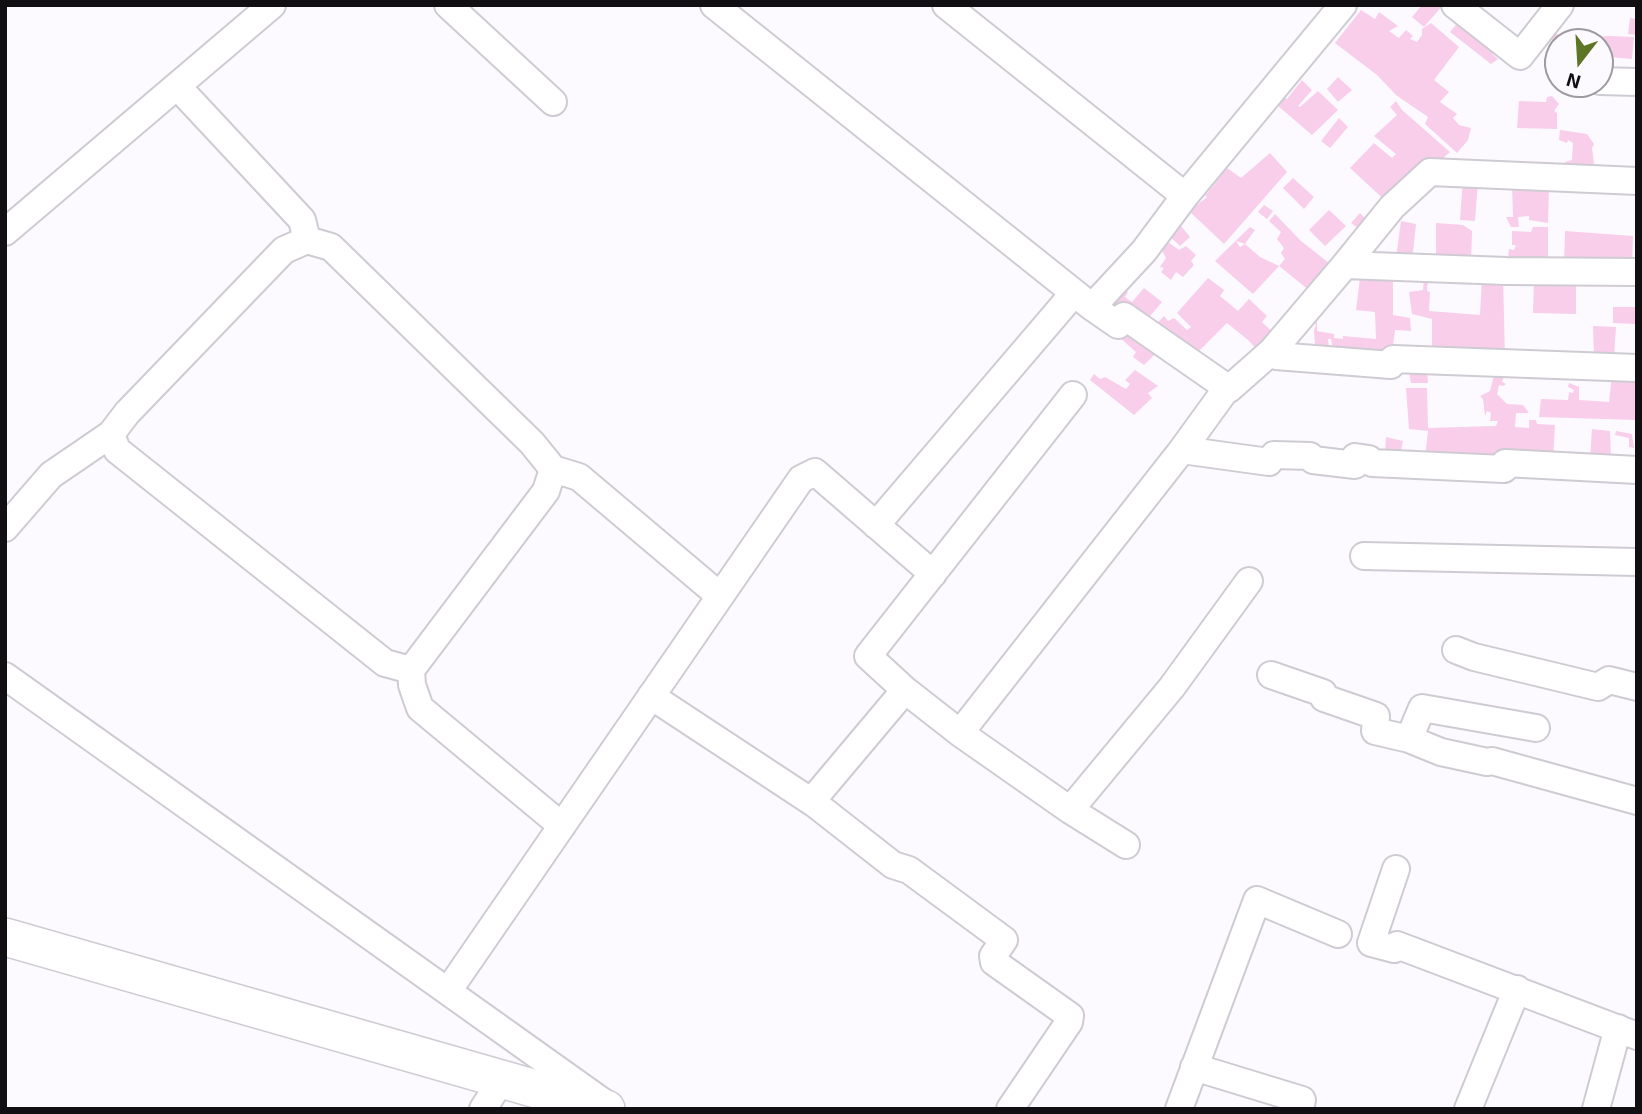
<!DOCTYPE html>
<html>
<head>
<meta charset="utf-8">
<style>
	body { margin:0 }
	#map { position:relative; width:1642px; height:1114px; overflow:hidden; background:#fcf9ff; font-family:"Exo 2",sans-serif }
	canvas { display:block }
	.frame { position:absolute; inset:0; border:7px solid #110f12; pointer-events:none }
	.north { position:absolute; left:1544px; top:28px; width:70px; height:70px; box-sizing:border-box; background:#fcf9ff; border:2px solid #9e9ba0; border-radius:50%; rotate:197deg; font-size:19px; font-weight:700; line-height:28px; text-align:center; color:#110f12 }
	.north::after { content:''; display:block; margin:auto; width:24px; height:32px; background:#5f7526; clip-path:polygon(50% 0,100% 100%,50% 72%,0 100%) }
</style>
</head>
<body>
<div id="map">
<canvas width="1642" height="1114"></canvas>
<div class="frame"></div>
<div class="north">N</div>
</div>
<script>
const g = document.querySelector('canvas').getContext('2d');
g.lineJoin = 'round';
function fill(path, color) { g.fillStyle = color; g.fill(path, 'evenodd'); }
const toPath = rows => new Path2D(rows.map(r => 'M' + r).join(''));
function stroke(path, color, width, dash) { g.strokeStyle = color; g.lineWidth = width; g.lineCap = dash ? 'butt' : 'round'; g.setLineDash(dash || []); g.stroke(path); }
const building = toPath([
	[1422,5,1443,5,1424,27,1412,17],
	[1361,10,1375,19,1379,12,1398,26,1389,31,1399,38,1406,30,1413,36,1410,39,1417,42,1422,35,1422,29,1431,23,1459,47,1434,80,1449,92,1440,102,1457,114,1453,118,1459,125,1471,128,1468,140,1457,153,1425,124,1428,117,1396,95,1377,75,1335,43],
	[1452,15,1497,49,1492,54,1498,59,1491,64,1450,32,1456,25,1450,19],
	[1630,18,1637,19,1637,35,1628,34],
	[1546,33,1581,37,1581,42,1549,40,1548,42,1543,43],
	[1608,36,1634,37,1632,59,1600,56,1600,42,1595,42,1595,37],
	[1549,61,1558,63,1558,74,1548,72],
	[1338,77,1352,90,1338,102,1327,89],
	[1302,80,1312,90,1298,106,1300,107,1318,91,1338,110,1312,135,1277,105,1283,97,1287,99],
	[1552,96,1559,104,1554,111,1557,113,1557,129,1517,128,1519,101,1546,102,1547,97],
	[1396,101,1402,110,1450,152,1390,205,1350,168,1374,143,1392,158,1396,154,1374,136,1397,115,1390,107],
	[1339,118,1348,127,1330,148,1321,141],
	[1560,130,1587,134,1594,144,1592,148,1595,172,1566,170,1565,162,1572,160,1573,143,1568,140,1567,143,1559,140],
	[1270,153,1287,172,1224,244,1189,211,1207,197,1205,196,1227,168,1241,178],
	[1293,178,1314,197,1304,209,1283,188],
	[1463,179,1478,180,1475,221,1460,220],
	[1512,184,1549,187,1548,223,1529,220,1529,216,1518,217,1519,227,1511,227,1506,217,1513,217],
	[1264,205,1273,211,1267,219,1258,212],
	[1329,210,1346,226,1325,246,1309,230],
	[1360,213,1370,223,1362,231,1351,223],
	[1275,214,1301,241,1338,270,1315,295,1279,266,1285,259,1281,253,1284,248,1277,239,1281,232,1269,221],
	[1177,221,1190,237,1180,246,1166,233],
	[1401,221,1416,224,1412,261,1396,258],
	[1436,223,1463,225,1472,231,1471,263,1436,261],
	[1250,227,1255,230,1245,244,1236,241,1240,247,1245,244,1260,257,1279,266,1253,294,1215,261],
	[1533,227,1548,227,1548,267,1507,264,1509,249,1514,250,1516,245,1512,245,1512,231,1531,232],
	[1565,231,1633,236,1632,268,1564,265],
	[1168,242,1179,250,1186,246,1196,255,1191,261,1194,265,1183,277,1176,272,1171,280,1161,272,1164,268,1160,267,1166,258,1161,249],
	[1393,276,1393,315,1410,318,1411,331,1395,330,1392,354,1333,349,1331,339,1328,339,1330,357,1296,345,1315,344,1314,331,1316,324,1313,323,1314,320,1317,319,1317,331,1334,334,1334,338,1343,339,1343,336,1376,339,1375,312,1356,310,1360,278],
	[1503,276,1505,360,1432,356,1432,319,1412,314,1409,292,1423,290,1424,279,1428,279,1427,291,1430,292,1429,311,1480,315,1482,277],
	[1208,278,1224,290,1220,296,1238,311,1249,299,1267,316,1262,322,1279,338,1262,355,1248,340,1227,323,1193,357,1153,327,1164,316,1168,321,1174,318,1187,330,1191,327,1177,313],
	[1576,279,1576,314,1533,313,1534,280],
	[1119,286,1128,292,1125,297,1132,302,1144,288,1162,302,1145,322,1115,316,1101,306],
	[1613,307,1637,307,1637,324,1613,323],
	[1593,326,1616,327,1614,357,1594,355],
	[1127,328,1159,350,1144,365,1133,357,1136,352,1119,337],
	[1408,367,1427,367,1428,383,1411,383],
	[1135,370,1158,386,1148,393,1152,398,1134,415,1090,380,1094,374,1100,379,1105,377,1126,389,1130,384,1125,380],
	[1500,374,1505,374,1502,382,1506,384,1503,386,1499,385,1497,394,1507,404,1523,405,1529,413,1516,413,1515,427,1529,428,1529,420,1536,420,1537,424,1555,425,1553,459,1425,457,1428,431,1409,429,1406,388,1427,388,1428,428,1496,426,1498,421,1490,421,1491,413,1487,411,1485,416,1483,399,1480,396,1490,391,1494,375,1499,378],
	[1612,375,1637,378,1637,420,1539,417,1541,399,1568,400,1569,392,1573,393,1574,390,1568,387,1569,383,1579,387,1579,400,1609,402],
	[1592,429,1610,431,1611,459,1590,459],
	[1616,431,1632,434,1634,448,1629,447,1629,438,1615,435],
	[1386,437,1403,441,1399,459,1385,454]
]);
const street = toPath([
	[448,5,553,102],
	[714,5,1092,307],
	[946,5,1185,196],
	[1343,5,1185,196,1144,251,1092,307,1118,325,1124,316,1229,389,1272,351,1276,356,1391,365,1393,359,1637,368],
	[1455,5,1520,56,1560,5],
	[1600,81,1637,82],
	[177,86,302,220,307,240],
	[5,232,272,5],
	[1345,265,1392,207,1430,172,1637,181],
	[1272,351,1345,265,1506,271,1637,272],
	[1073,395,868,656,905,690,960,733,1070,810,1126,845],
	[111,434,117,450,385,663,411,670],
	[1182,450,1269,462,1274,455,1310,456,1313,460,1355,465,1355,457,1369,459,1372,463,1504,469,1505,463,1637,470],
	[553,469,546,491,411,670,412,685,420,708,562,826],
	[876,525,1074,293],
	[5,528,51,475,111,434,127,413,284,250,307,240,331,247,532,443,553,469,579,477,720,596],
	[1364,556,1637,562],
	[1456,650,1474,657,1598,687,1609,680,1637,687],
	[1271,675,1323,693,1324,698,1376,716,1375,731,1409,739],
	[5,676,603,1102],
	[651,696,815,804,893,865,909,870,1004,940,993,956,994,962,1070,1016,1069,1022,1010,1109],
	[1536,728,1422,708,1409,739,1441,752,1487,762,1492,761,1637,801],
	[960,733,1182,450,1227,388],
	[815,804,815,797,905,690],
	[1070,810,1172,687,1249,581],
	[1396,869,1371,943,1394,949,1397,945,1637,1036],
	[448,991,801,479,815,472,933,574],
	[1194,1067,1302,1100,1300,1109],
	[483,1109,502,1079],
	[1179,1109,1257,900,1338,934],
	[1468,1109,1517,989],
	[1596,1109,1618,1028]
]);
const secondary = toPath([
	[5,937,606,1109]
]);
fill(building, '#f8ceeb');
stroke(street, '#cfcbd3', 30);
stroke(secondary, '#cfcbd3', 40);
stroke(street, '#fff', 26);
stroke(secondary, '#fff', 37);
</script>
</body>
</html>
